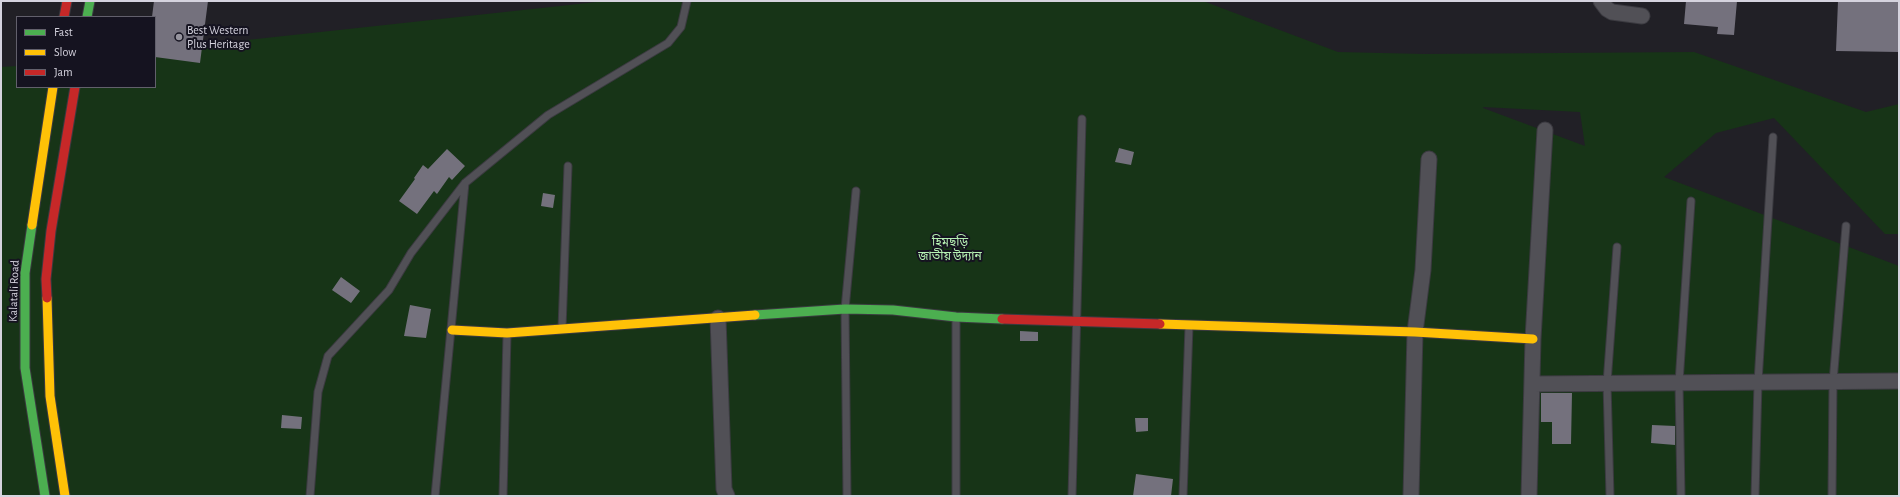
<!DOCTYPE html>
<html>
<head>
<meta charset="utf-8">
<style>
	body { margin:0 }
	#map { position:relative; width:1900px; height:497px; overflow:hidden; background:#212026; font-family:"Alegreya Sans",sans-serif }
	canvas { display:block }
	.frame { position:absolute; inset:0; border:2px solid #d5d3de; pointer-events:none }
	.legend { position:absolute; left:16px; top:16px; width:140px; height:72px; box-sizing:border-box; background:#151320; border:1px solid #62606c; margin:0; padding:5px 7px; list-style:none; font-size:12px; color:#d5d3de }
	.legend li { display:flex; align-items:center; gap:8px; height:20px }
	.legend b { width:20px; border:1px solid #62606c }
</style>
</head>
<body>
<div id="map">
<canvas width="1900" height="497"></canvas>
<div class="frame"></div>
<ul class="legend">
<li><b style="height:5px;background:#4caf50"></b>Fast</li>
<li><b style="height:5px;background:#ffc107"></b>Slow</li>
<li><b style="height:5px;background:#c62828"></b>Jam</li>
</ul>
</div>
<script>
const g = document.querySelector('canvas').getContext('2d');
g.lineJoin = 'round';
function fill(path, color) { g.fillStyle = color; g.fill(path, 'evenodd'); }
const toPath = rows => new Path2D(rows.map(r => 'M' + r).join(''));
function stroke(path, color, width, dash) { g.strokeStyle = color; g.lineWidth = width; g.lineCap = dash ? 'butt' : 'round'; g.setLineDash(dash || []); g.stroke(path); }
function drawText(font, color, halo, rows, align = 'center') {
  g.font = font + ' "Alegreya Sans","Noto Sans Bengali",sans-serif'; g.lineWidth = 4; g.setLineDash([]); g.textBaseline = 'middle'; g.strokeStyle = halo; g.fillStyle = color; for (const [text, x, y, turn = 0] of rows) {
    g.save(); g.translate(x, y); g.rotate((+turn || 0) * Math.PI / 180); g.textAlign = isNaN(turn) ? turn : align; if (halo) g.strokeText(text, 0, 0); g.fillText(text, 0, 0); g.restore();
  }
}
const green = toPath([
	[606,1,1203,1,1338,52,1424,54,1694,52,1866,112,1899,104,1899,234,1885,234,1774,118,1716,133,1664,177,1899,266,1899,496,1,496,1,67,17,66,17,87,155,87,155,50],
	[1483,107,1580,112,1585,146,1483,108]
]);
const building = toPath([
	[154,1,208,1,200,63,155,57,155,17,152,17],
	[1686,1,1737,1,1734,35,1717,34,1718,27,1684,24],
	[1838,1,1899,1,1899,52,1836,51],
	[1119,148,1134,152,1131,165,1115,162],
	[447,149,465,166,452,180,449,177,437,194,434,191,417,214,399,201,415,179,414,178,423,165,428,169],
	[543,193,555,195,553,208,541,206],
	[341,277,360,291,351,303,332,290],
	[410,305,431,309,426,338,404,336],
	[1020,331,1038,332,1038,341,1020,341],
	[1541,393,1572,393,1571,444,1552,444,1552,422,1541,422],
	[282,415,302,417,301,429,281,428],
	[1135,418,1148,418,1148,431,1136,432],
	[1652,425,1675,426,1675,445,1651,443],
	[1136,474,1173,479,1171,496,1133,496]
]);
const lane = toPath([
	[956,318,956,496],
	[562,328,568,166],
	[310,496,318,392,328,356,389,290,411,253,465,183,548,115,668,43,681,27,687,1],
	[435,496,465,183],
	[503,496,507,335],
	[847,496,845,309,856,191],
	[1072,496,1082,119],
	[1183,496,1189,326],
	[1610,496,1607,383,1617,247],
	[1681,496,1679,383,1691,201],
	[1755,496,1758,382,1773,137],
	[1832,496,1833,382,1846,226]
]);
const street = toPath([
	[1601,1,1607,9,1612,12,1642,16],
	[718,318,724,489,727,496],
	[1532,384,1899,381],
	[1411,496,1415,332,1423,270,1429,159],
	[1529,496,1533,339,1545,130]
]);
const fast = toPath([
	[87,17,90,1],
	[32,225,25,273,25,368,45,496],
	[755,315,845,309,893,310,956,317,1002,319]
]);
const slow = toPath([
	[32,225,53,87],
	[47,298,50,396,65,496],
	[1160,324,1415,332,1533,339],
	[452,330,507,333,755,315]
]);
const jam = toPath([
	[64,17,67,1],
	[47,298,46,279,51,231,75,87],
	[1002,319,1160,324]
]);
const markers = [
	[179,37,4,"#96949e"]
];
const poiNames = [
	["Best Western",187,30],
	["Plus Heritage",187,44]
];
const parkNames = [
	["হিমছড়ি",950,242],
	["জাতীয় উদ্যান",950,256]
];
const streetNames = [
	["Kalatali Road",14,291,-88]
];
fill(green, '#173417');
fill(building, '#74717d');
stroke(lane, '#3b3a40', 9);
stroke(street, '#3b3a40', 17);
stroke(fast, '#3b3a40', 11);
stroke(slow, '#3b3a40', 11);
stroke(jam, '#3b3a40', 11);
stroke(lane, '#515056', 7);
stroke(street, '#515056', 15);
stroke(fast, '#4caf50', 9);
stroke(slow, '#ffc107', 9);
stroke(jam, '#c62828', 9);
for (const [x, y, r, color] of markers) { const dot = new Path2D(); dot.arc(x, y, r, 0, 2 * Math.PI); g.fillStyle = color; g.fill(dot); stroke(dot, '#151320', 1.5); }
drawText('12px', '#d5d3de', '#151320', poiNames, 'left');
drawText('12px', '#b6f1b3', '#151320', parkNames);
drawText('12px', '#d5d3de', '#151320', streetNames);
</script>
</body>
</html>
